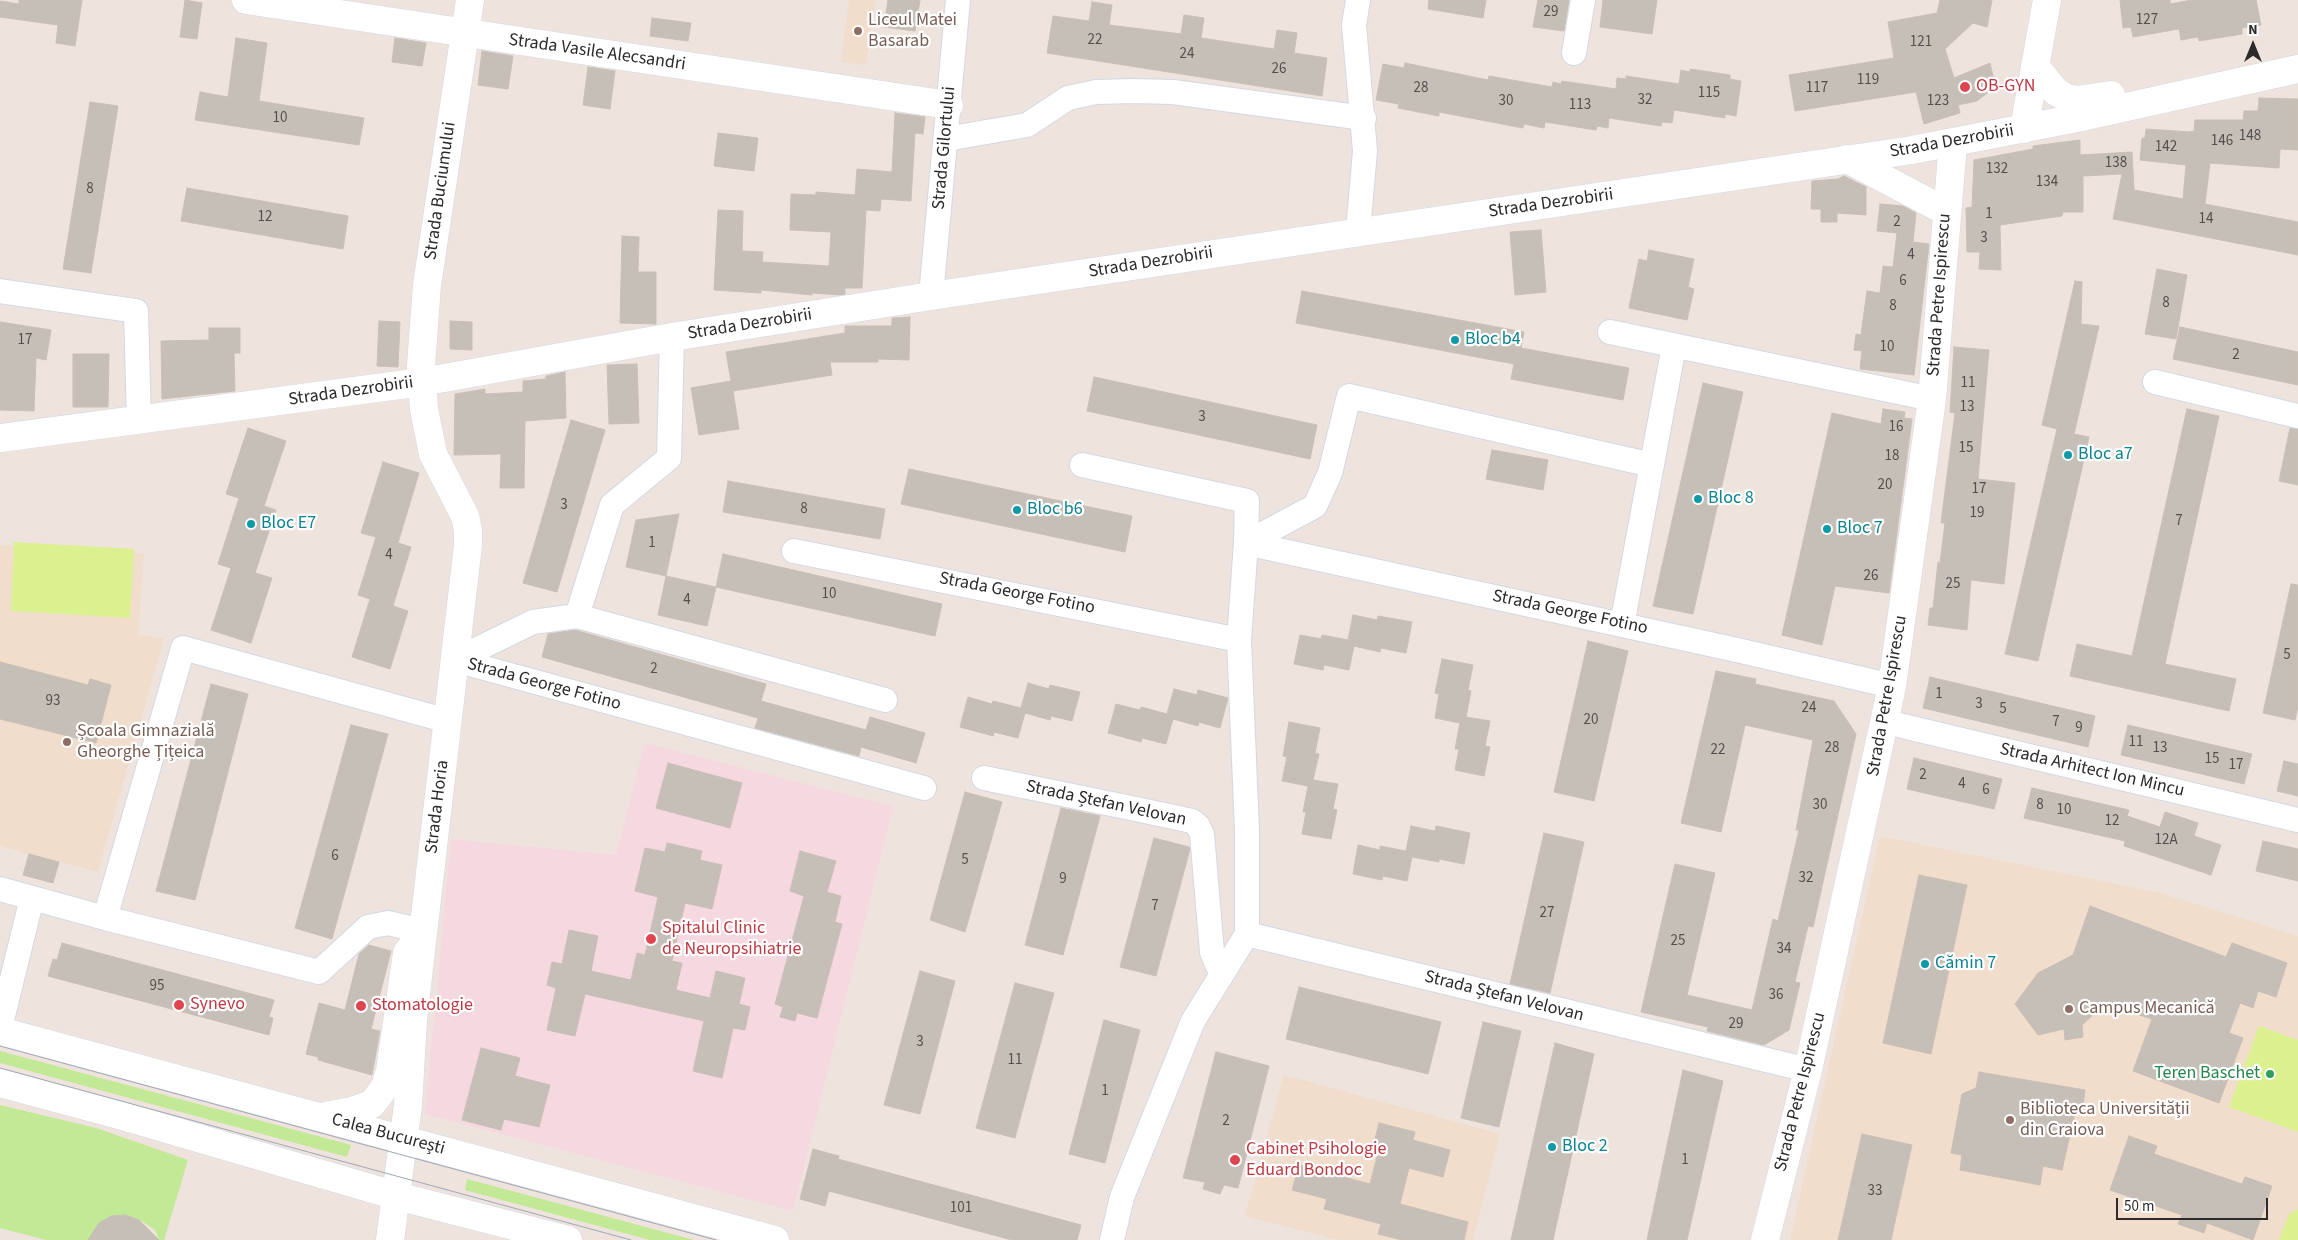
<!DOCTYPE html>
<html>
<head>
<meta charset="utf-8">
<style>
	body { margin:0 }
	#map { position:relative; width:2298px; height:1240px; overflow:hidden; background:#eee3dd; font-family:"Source Sans 3",sans-serif }
	canvas { display:block }
	.north { position:absolute; left:2228px; top:20px; width:50px; height:50px; -webkit-text-stroke:4px #fff; paint-order:stroke; rotate:0deg; font-size:14px; font-weight:700; line-height:20px; text-align:center; color:#2b2b2b }
	.north::after { content:''; display:block; margin:auto; width:18px; height:22px; background:#2b2b2b; clip-path:polygon(50% 0,100% 100%,50% 72%,0 100%) }
	.scale { position:absolute; left:2116px; top:1198px; width:152px; height:22px; box-sizing:border-box; border:2px solid #2b2b2b; border-top:0; padding-left:6px; font-size:15px; line-height:18px; white-space:nowrap; color:#2b2b2b; -webkit-text-stroke:4px #fff; paint-order:stroke }
</style>
</head>
<body>
<div id="map">
<canvas width="2298" height="1240"></canvas>
<div class="north">N</div>
<div class="scale">50 m</div>
</div>
<script>
const g = document.querySelector('canvas').getContext('2d');
g.lineJoin = 'round';
function fill(path, color) { g.fillStyle = color; g.fill(path, 'evenodd'); }
const toPath = rows => new Path2D(rows.map(r => 'M' + r).join(''));
function stroke(path, color, width, dash) { g.strokeStyle = color; g.lineWidth = width; g.lineCap = dash ? 'butt' : 'round'; g.setLineDash(dash || []); g.stroke(path); }
function drawText(font, color, halo, rows, align = 'center') {
  g.font = font + ' "Source Sans 3",sans-serif'; g.lineWidth = 4.5; g.setLineDash([]); g.textBaseline = 'middle'; g.strokeStyle = halo; g.fillStyle = color; for (const [text, x, y, turn = 0] of rows) {
    g.save(); g.translate(x, y); g.rotate((+turn || 0) * Math.PI / 180); g.textAlign = isNaN(turn) ? turn : align; if (halo) g.strokeText(text, 0, 0); g.fillText(text, 0, 0); g.restore();
  }
}
const education = toPath([
	[849,0,875,0,866,65,841,62],
	[0,545,144,553,138,635,164,638,98,872,0,846],
	[1880,836,2160,893,2298,936,2298,1240,1790,1240],
	[1284,1075,1500,1134,1473,1240,1338,1240,1245,1216]
]);
const medical = toPath([
	[645,743,893,806,793,1211,425,1114,451,839,616,855]
]);
const green = toPath([
	[0,1051,351,1145,347,1157,0,1063],
	[0,1105,96,1128,188,1160,164,1240,159,1240,155,1230,140,1220,125,1215,111,1216,99,1223,90,1240,46,1240,0,1228],
	[467,1179,694,1240,650,1240,465,1190]
]);
const pitch = toPath([
	[14,542,134,549,130,618,11,611],
	[2259,1026,2298,1040,2298,1132,2229,1107],
	[2298,1209,2298,1240,2279,1240,2289,1214]
]);
const building = toPath([
	[19,0,82,0,75,46,56,43,58,25,0,17,0,1,19,4,19,0],
	[185,0,202,3,197,39,180,37,185,0],
	[888,0,920,0,915,31,884,27,888,0],
	[1429,0,1486,0,1483,18,1428,9,1429,0],
	[1538,0,1569,0,1564,31,1533,27,1538,0],
	[1603,0,1657,0,1652,34,1600,27,1603,0],
	[1940,0,1992,0,1987,27,1973,23,1945,49,1954,78,1990,63,1993,76,1992,85,1990,91,1982,97,1977,101,1958,105,1960,113,1924,124,1916,92,1795,111,1789,75,1894,58,1888,22,1937,13,1940,0],
	[2120,0,2170,0,2170,4,2192,0,2256,0,2261,25,2242,28,2242,34,2199,41,2198,37,2181,40,2179,29,2133,37,2131,27,2123,28,2120,0],
	[1092,2,1112,5,1109,25,1181,34,1184,15,1204,18,1201,38,1274,49,1277,30,1297,33,1294,53,1327,58,1322,96,1047,53,1053,16,1089,21,1092,2],
	[652,18,691,23,688,41,650,36,652,18],
	[236,38,267,43,259,101,364,118,359,145,195,120,200,92,228,97,236,38],
	[395,38,426,43,422,66,392,62,395,38],
	[482,51,513,56,508,89,478,85,482,51],
	[1405,63,1488,80,1489,76,1552,87,1553,82,1561,84,1562,81,1616,89,1617,78,1626,79,1626,76,1679,84,1681,70,1690,72,1690,69,1730,75,1730,79,1741,81,1736,116,1725,114,1725,118,1674,110,1672,123,1662,122,1661,126,1609,118,1608,128,1597,126,1596,130,1545,122,1544,128,1524,124,1523,128,1439,112,1439,116,1398,108,1399,104,1376,100,1383,64,1404,68,1405,63],
	[588,67,615,71,610,109,583,105,588,67],
	[2259,98,2298,99,2298,150,2280,149,2279,168,2210,163,2205,204,2298,222,2298,255,2113,219,2122,174,2083,176,2083,212,2063,212,2062,216,2000,225,2001,270,1979,269,1980,252,1967,252,1966,208,1972,207,1974,160,2033,149,2033,146,2080,140,2080,155,2132,152,2134,190,2183,199,2186,165,2140,160,2142,138,2145,138,2146,129,2190,132,2194,131,2195,120,2243,120,2244,111,2258,111,2259,98],
	[90,102,118,106,91,273,63,269,90,102],
	[895,113,925,117,923,134,915,133,911,201,881,199,880,211,866,210,862,288,845,288,845,294,840,295,812,293,812,295,761,290,761,293,714,290,718,210,743,211,742,251,763,252,762,262,829,266,831,232,790,230,791,194,816,195,816,192,855,195,857,169,892,172,895,113],
	[718,133,758,138,754,171,714,166,718,133],
	[1844,176,1866,187,1866,215,1837,213,1837,222,1821,222,1821,209,1811,209,1812,181,1838,179,1844,176],
	[187,188,348,216,343,249,181,221,187,188],
	[1880,204,1903,206,1916,213,1913,242,1929,244,1914,375,1860,369,1862,351,1854,350,1856,334,1861,335,1867,291,1880,293,1883,266,1893,267,1897,233,1877,231,1880,204],
	[1541,230,1546,292,1515,295,1510,232,1541,230],
	[622,236,639,237,638,272,656,272,656,324,620,323,622,236],
	[1649,250,1694,259,1688,287,1694,289,1687,320,1629,308,1639,259,1647,261,1649,250],
	[2157,269,2187,275,2176,339,2145,334,2157,269],
	[2075,281,2082,282,2081,324,2099,326,2074,434,2089,437,2038,661,2005,654,2057,429,2042,425,2075,281],
	[1302,291,1524,332,1521,348,1629,368,1623,400,1511,379,1514,364,1296,323,1302,291],
	[910,317,909,360,878,359,878,362,830,362,832,375,733,391,739,429,699,435,691,388,731,381,726,352,845,333,845,326,892,326,892,318,910,317],
	[379,321,400,322,398,367,377,366,379,321],
	[450,321,472,322,472,350,450,349,450,321],
	[0,322,51,330,46,360,36,358,34,411,0,410,0,322],
	[2180,327,2298,352,2298,385,2173,359,2180,327],
	[209,328,240,328,240,353,234,353,235,391,162,399,161,341,209,340,209,328],
	[1954,347,1989,350,1978,479,2015,483,2004,584,1971,580,1967,630,1928,625,1930,608,1933,608,1938,562,1940,563,1945,523,1941,523,1955,413,1950,412,1954,347],
	[73,354,109,354,108,407,73,407,73,354],
	[637,364,639,423,609,424,607,365,637,364],
	[565,372,566,418,525,421,524,488,500,488,501,454,454,455,455,394,485,389,485,394,523,392,523,381,546,379,546,376,565,372],
	[1094,377,1317,425,1310,459,1087,411,1094,377],
	[1703,383,1743,392,1693,614,1653,606,1703,383],
	[1883,409,1905,412,1904,418,1912,419,1889,593,1835,586,1822,645,1782,635,1832,413,1881,424,1883,409],
	[2187,409,2219,416,2165,664,2236,679,2229,711,2070,676,2077,644,2132,656,2187,409],
	[571,420,605,430,557,592,523,583,571,420],
	[248,428,286,441,264,506,276,510,255,573,272,578,251,643,211,630,231,568,218,564,239,498,226,494,248,428],
	[2290,428,2298,429,2298,485,2279,481,2290,428],
	[1492,450,1548,460,1543,490,1486,479,1492,450],
	[383,462,419,473,398,543,411,547,393,606,408,611,390,669,352,657,370,599,358,595,376,537,361,533,383,462],
	[909,469,1132,516,1125,552,901,504,909,469],
	[728,481,885,509,880,539,723,512,728,481],
	[679,514,666,576,626,567,636,520,679,514],
	[723,554,942,604,935,636,716,587,723,554],
	[666,576,716,587,707,626,658,615,666,576],
	[2291,584,2298,585,2298,706,2295,720,2263,713,2291,584],
	[1353,615,1377,620,1378,616,1412,622,1406,653,1381,648,1380,652,1354,646,1349,670,1324,665,1323,670,1294,664,1300,635,1321,639,1322,635,1348,640,1353,615],
	[575,630,766,684,761,701,866,730,870,717,925,733,916,763,861,747,859,756,755,728,758,718,542,657,548,634,575,630],
	[1588,641,1628,651,1594,801,1554,792,1588,641],
	[1442,659,1473,665,1468,690,1471,691,1466,717,1490,721,1485,746,1490,747,1484,776,1455,770,1459,749,1455,749,1460,723,1435,718,1439,694,1435,693,1442,659],
	[0,662,88,685,90,679,111,685,96,743,0,719,0,662],
	[1716,671,1756,679,1755,684,1834,701,1856,734,1813,927,1808,926,1795,982,1800,983,1789,1030,1764,1045,1707,1031,1708,1027,1641,1012,1675,864,1715,873,1687,995,1752,1010,1773,919,1778,921,1799,830,1796,830,1813,740,1745,725,1721,832,1681,823,1716,671],
	[1930,677,2095,716,2088,747,1923,708,1930,677],
	[1028,683,1049,689,1050,685,1080,692,1072,721,1051,716,1050,720,1025,713,1018,738,994,732,993,736,960,727,968,697,992,704,993,701,1021,708,1028,683],
	[211,684,248,694,195,900,156,891,211,684],
	[1174,689,1197,695,1198,690,1228,698,1220,728,1199,722,1198,726,1173,719,1166,744,1142,738,1141,742,1108,733,1116,704,1140,710,1141,707,1167,714,1174,689],
	[1289,722,1320,728,1315,753,1319,754,1313,780,1338,784,1333,809,1337,810,1331,839,1302,834,1306,812,1303,812,1308,786,1282,781,1287,757,1283,756,1289,722],
	[351,725,388,734,332,939,295,928,351,725],
	[2128,725,2252,754,2244,784,2121,755,2128,725],
	[1914,758,2002,779,1994,809,1907,789,1914,758],
	[2284,761,2298,764,2298,796,2277,791,2284,761],
	[668,763,742,783,730,828,656,808,668,763],
	[2032,788,2129,810,2127,816,2160,827,2165,812,2198,823,2194,836,2221,845,2211,875,2124,846,2125,841,2024,818,2032,788],
	[965,792,1002,802,965,932,930,920,965,792],
	[1061,808,1100,816,1063,955,1025,945,1061,808],
	[1411,826,1435,831,1436,826,1470,833,1464,864,1439,859,1439,862,1412,857,1407,881,1383,876,1382,880,1353,874,1358,845,1380,850,1380,846,1406,851,1411,826],
	[1544,833,1584,842,1550,993,1510,984,1544,833],
	[1154,838,1189,847,1190,849,1156,976,1120,967,1154,838],
	[2263,841,2298,849,2298,881,2256,871,2263,841],
	[667,843,702,851,700,860,722,865,712,909,685,903,672,961,682,963,676,990,710,998,716,971,745,978,739,1004,750,1007,745,1030,733,1028,722,1078,693,1071,704,1021,585,994,575,1036,547,1030,556,988,547,985,552,962,562,964,569,930,598,936,591,971,631,980,637,953,645,955,658,897,635,891,645,848,665,852,667,843],
	[800,851,836,861,827,892,841,896,835,922,842,924,817,1018,797,1013,795,1021,780,1017,783,1007,775,1004,804,896,790,891,800,851],
	[29,854,59,862,53,883,23,875,29,854],
	[1919,875,1967,885,1931,1054,1883,1043,1919,875],
	[2090,906,2226,957,2232,943,2287,963,2276,997,2258,991,2253,1008,2240,1003,2229,1033,2243,1038,2219,1103,2133,1071,2152,1019,2105,1004,2082,1025,2083,1037,2065,1040,2064,1029,2038,1035,2015,1004,2038,973,2073,955,2090,906],
	[62,943,274,1000,269,1017,273,1018,269,1035,48,976,53,959,57,960,62,943],
	[369,945,391,951,371,1029,380,1031,372,1075,318,1060,318,1057,306,1054,319,1003,345,1010,359,954,369,945],
	[920,971,955,981,920,1114,884,1105,920,971],
	[1015,983,1054,993,1015,1138,976,1128,1015,983],
	[1299,987,1441,1022,1428,1074,1286,1039,1299,987],
	[1104,1020,1140,1030,1105,1163,1069,1154,1104,1020],
	[1483,1022,1521,1031,1499,1127,1461,1118,1483,1022],
	[1555,1043,1594,1054,1553,1240,1511,1240,1555,1043],
	[481,1048,520,1058,515,1076,550,1085,539,1127,504,1119,501,1130,462,1120,481,1048],
	[1216,1052,1269,1066,1238,1188,1224,1185,1220,1194,1203,1189,1205,1182,1183,1178,1216,1052],
	[1683,1070,1723,1081,1687,1240,1647,1240,1683,1070],
	[1979,1072,2085,1090,2082,1114,2075,1113,2062,1170,2043,1166,2040,1185,1960,1170,1962,1155,1951,1153,1962,1094,1976,1088,1979,1072],
	[1379,1123,1415,1132,1413,1140,1450,1150,1443,1177,1409,1168,1400,1204,1468,1222,1464,1240,1402,1240,1378,1234,1381,1224,1324,1209,1327,1199,1292,1190,1299,1165,1370,1184,1379,1149,1373,1147,1379,1123],
	[1862,1134,1912,1145,1891,1240,1838,1240,1862,1134],
	[2129,1136,2157,1146,2154,1154,2242,1184,2245,1177,2272,1186,2253,1240,2207,1223,2204,1233,2178,1224,2182,1215,2110,1190,2129,1136],
	[813,1149,839,1156,838,1159,1081,1225,1077,1240,1012,1240,829,1191,825,1206,800,1199,813,1149],
	[125,1215,139,1220,159,1240,88,1240,99,1223,111,1216,125,1215]
]);
const minor = toPath([
	[1358,0,1354,25,1365,151,1358,231],
	[1574,53,1583,0],
	[946,139,1027,125,1068,98,1096,92,1133,91,1173,92,1364,118],
	[0,291,136,311,139,421],
	[931,296,958,0],
	[1610,332,1932,399],
	[2155,382,2298,416],
	[1082,465,1247,501,1246,543,1239,640,1247,831,1247,934],
	[1246,543,1737,650,1892,686],
	[1246,543,1315,506,1330,473,1349,396,1652,465],
	[794,551,1239,640],
	[577,616,612,505,669,458,672,337],
	[1622,625,1674,346],
	[455,660,924,788],
	[455,660,533,622,577,616,885,700],
	[1886,722,2298,820],
	[984,778,1131,808,1192,821,1198,826,1202,834,1212,952,1221,973],
	[0,889,105,918,319,972,368,927,388,923,423,931],
	[105,918,183,648,448,721],
	[1247,934,1808,1070],
	[0,1028,32,898],
	[1112,1240,1122,1197,1193,1021,1247,934]
]);
const tertiary = toPath([
	[246,0,949,105],
	[2035,66,2056,92,2067,98,2076,100,2111,95],
	[2024,129,2047,0],
	[1847,159,1947,212],
	[0,438,422,382,672,337,931,296,1912,150,2077,118,2298,69],
	[390,1240,408,1105,413,1020,468,545,468,530,465,516,433,454,424,409,421,366,427,285,470,0],
	[1765,1240,1808,1070,1892,686,1932,399,1953,143]
]);
const secondary = toPath([
	[0,1031,775,1240],
	[0,1083,119,1115,397,1196,568,1240],
	[325,1116,352,1111,372,1104,385,1087,390,1071,407,953,423,931]
]);
const tram = toPath([
	[0,1046,716,1240],
	[0,1068,631,1240]
]);
const markers = [
	[858,31,5,"#8d6e63"],
	[1965,87,6,"#e0444e"],
	[1455,340,5,"#0f9aa8"],
	[2068,455,5,"#0f9aa8"],
	[1698,499,5,"#0f9aa8"],
	[1017,510,5,"#0f9aa8"],
	[251,524,5,"#0f9aa8"],
	[1827,529,5,"#0f9aa8"],
	[67,742,5,"#8d6e63"],
	[651,939,6,"#e0444e"],
	[1925,964,5,"#0f9aa8"],
	[179,1005,6,"#e0444e"],
	[361,1006,6,"#e0444e"],
	[2069,1009,5,"#8d6e63"],
	[2270,1074,5,"#2e9e5b"],
	[2010,1120,5,"#8d6e63"],
	[1552,1147,5,"#0f9aa8"],
	[1235,1160,6,"#e0444e"]
];
const numberNames = [
	["29",1551,13],
	["127",2147,21],
	["22",1095,41],
	["121",1921,43],
	["24",1187,55],
	["26",1279,70],
	["119",1868,81],
	["28",1421,89],
	["117",1817,89],
	["115",1709,94],
	["32",1645,101],
	["30",1506,102],
	["123",1938,102],
	["113",1580,106],
	["10",280,119],
	["148",2250,137],
	["146",2222,142],
	["142",2166,148],
	["138",2116,164],
	["132",1997,170],
	["134",2047,183],
	["8",90,190],
	["1",1989,215],
	["12",265,218],
	["14",2206,220],
	["2",1897,223],
	["3",1984,239],
	["4",1911,256],
	["6",1903,282],
	["8",2166,304],
	["8",1893,307],
	["17",25,341],
	["10",1887,348],
	["2",2236,356],
	["11",1968,384],
	["13",1967,408],
	["3",1202,418],
	["16",1896,428],
	["15",1966,449],
	["18",1892,457],
	["20",1885,486],
	["17",1979,490],
	["3",564,506],
	["8",804,510],
	["19",1977,514],
	["7",2179,522],
	["1",652,544],
	["4",389,556],
	["26",1871,577],
	["25",1953,585],
	["10",829,595],
	["4",687,601],
	["5",2287,656],
	["2",654,670],
	["1",1939,695],
	["93",53,702],
	["3",1979,705],
	["24",1809,709],
	["5",2003,710],
	["20",1591,721],
	["7",2056,723],
	["9",2079,729],
	["11",2136,743],
	["28",1832,749],
	["13",2160,749],
	["22",1718,751],
	["15",2212,760],
	["17",2236,766],
	["2",1923,776],
	["4",1962,785],
	["6",1986,791],
	["30",1820,806],
	["8",2040,806],
	["10",2064,811],
	["12",2112,822],
	["12A",2166,841],
	["6",335,857],
	["5",965,861],
	["32",1806,879],
	["9",1063,880],
	["7",1155,907],
	["27",1547,914],
	["25",1678,942],
	["34",1784,950],
	["95",157,987],
	["36",1776,996],
	["29",1736,1025],
	["3",920,1043],
	["11",1015,1061],
	["1",1105,1092],
	["2",1226,1122],
	["1",1685,1161],
	["33",1875,1192],
	["101",961,1209]
];
const educationNames = [
	["Liceul Matei",868,21],
	["Basarab",868,42],
	["Școala Gimnazială",77,732],
	["Gheorghe Țițeica",77,753],
	["Campus Mecanică",2079,1009],
	["Biblioteca Universității",2020,1110],
	["din Craiova",2020,1131]
];
const streetNames = [
	["Strada Vasile Alecsandri",597,53,8],
	["Strada Dezrobirii",1952,142,-10],
	["Strada Gilortului",945,148,-85],
	["Strada Buciumului",441,191,-82],
	["Strada Dezrobirii",1551,204,-8],
	["Strada Dezrobirii",1151,263,-9],
	["Strada Petre Ispirescu",1940,295,-86],
	["Strada Dezrobirii",750,325,-9],
	["Strada Dezrobirii",351,392,-8],
	["Strada George Fotino",1017,594,11],
	["Strada George Fotino",1570,613,12],
	["Strada George Fotino",544,685,15],
	["Strada Petre Ispirescu",1888,696,-80],
	["Strada Arhitect Ion Mincu",2092,771,13],
	["Strada Ștefan Velovan",1106,804,12],
	["Strada Horia",438,807,-83],
	["Strada Ștefan Velovan",1504,997,14],
	["Strada Petre Ispirescu",1801,1092,-76],
	["Calea București",388,1135,15]
];
const healthNames = [
	["OB-GYN",1976,87],
	["Spitalul Clinic",662,929],
	["de Neuropsihiatrie",662,950],
	["Synevo",190,1005],
	["Stomatologie",372,1006],
	["Cabinet Psihologie",1246,1150],
	["Eduard Bondoc",1246,1171]
];
const cultureNames = [
	["Bloc b4",1465,340],
	["Bloc a7",2078,455],
	["Bloc 8",1708,499],
	["Bloc b6",1027,510],
	["Bloc E7",261,524],
	["Bloc 7",1837,529],
	["Cămin 7",1935,964],
	["Bloc 2",1562,1147]
];
const leisureNames = [
	["Teren Baschet",2260,1074]
];
fill(education, '#f1ddcb');
fill(medical, '#f6d9e0');
fill(green, '#c2e995');
fill(pitch, '#dbf190');
fill(building, '#c6bfb8');
stroke(building, '#cabfb6', 1);
stroke(minor, '#d2d9e5', 26);
stroke(tertiary, '#d2d9e5', 29);
stroke(secondary, '#d2d9e5', 29);
stroke(minor, '#fff', 24);
stroke(tertiary, '#fff', 28);
stroke(secondary, '#fff', 28);
stroke(tram, '#9fa7b7', 1);
for (const [x, y, r, color] of markers) { const dot = new Path2D(); dot.arc(x, y, r, 0, 2 * Math.PI); g.fillStyle = color; g.fill(dot); stroke(dot, '#fff', 2); }
drawText('15px', '#52504e', null, numberNames);
drawText('18px', '#785e54', '#fff', educationNames, 'left');
drawText('18px', '#2b2b2b', '#fff', streetNames);
drawText('18px', '#be3a42', '#fff', healthNames, 'left');
drawText('18px', '#0d838f', '#fff', cultureNames, 'left');
drawText('18px', '#27864d', '#fff', leisureNames, 'right');
</script>
</body>
</html>
